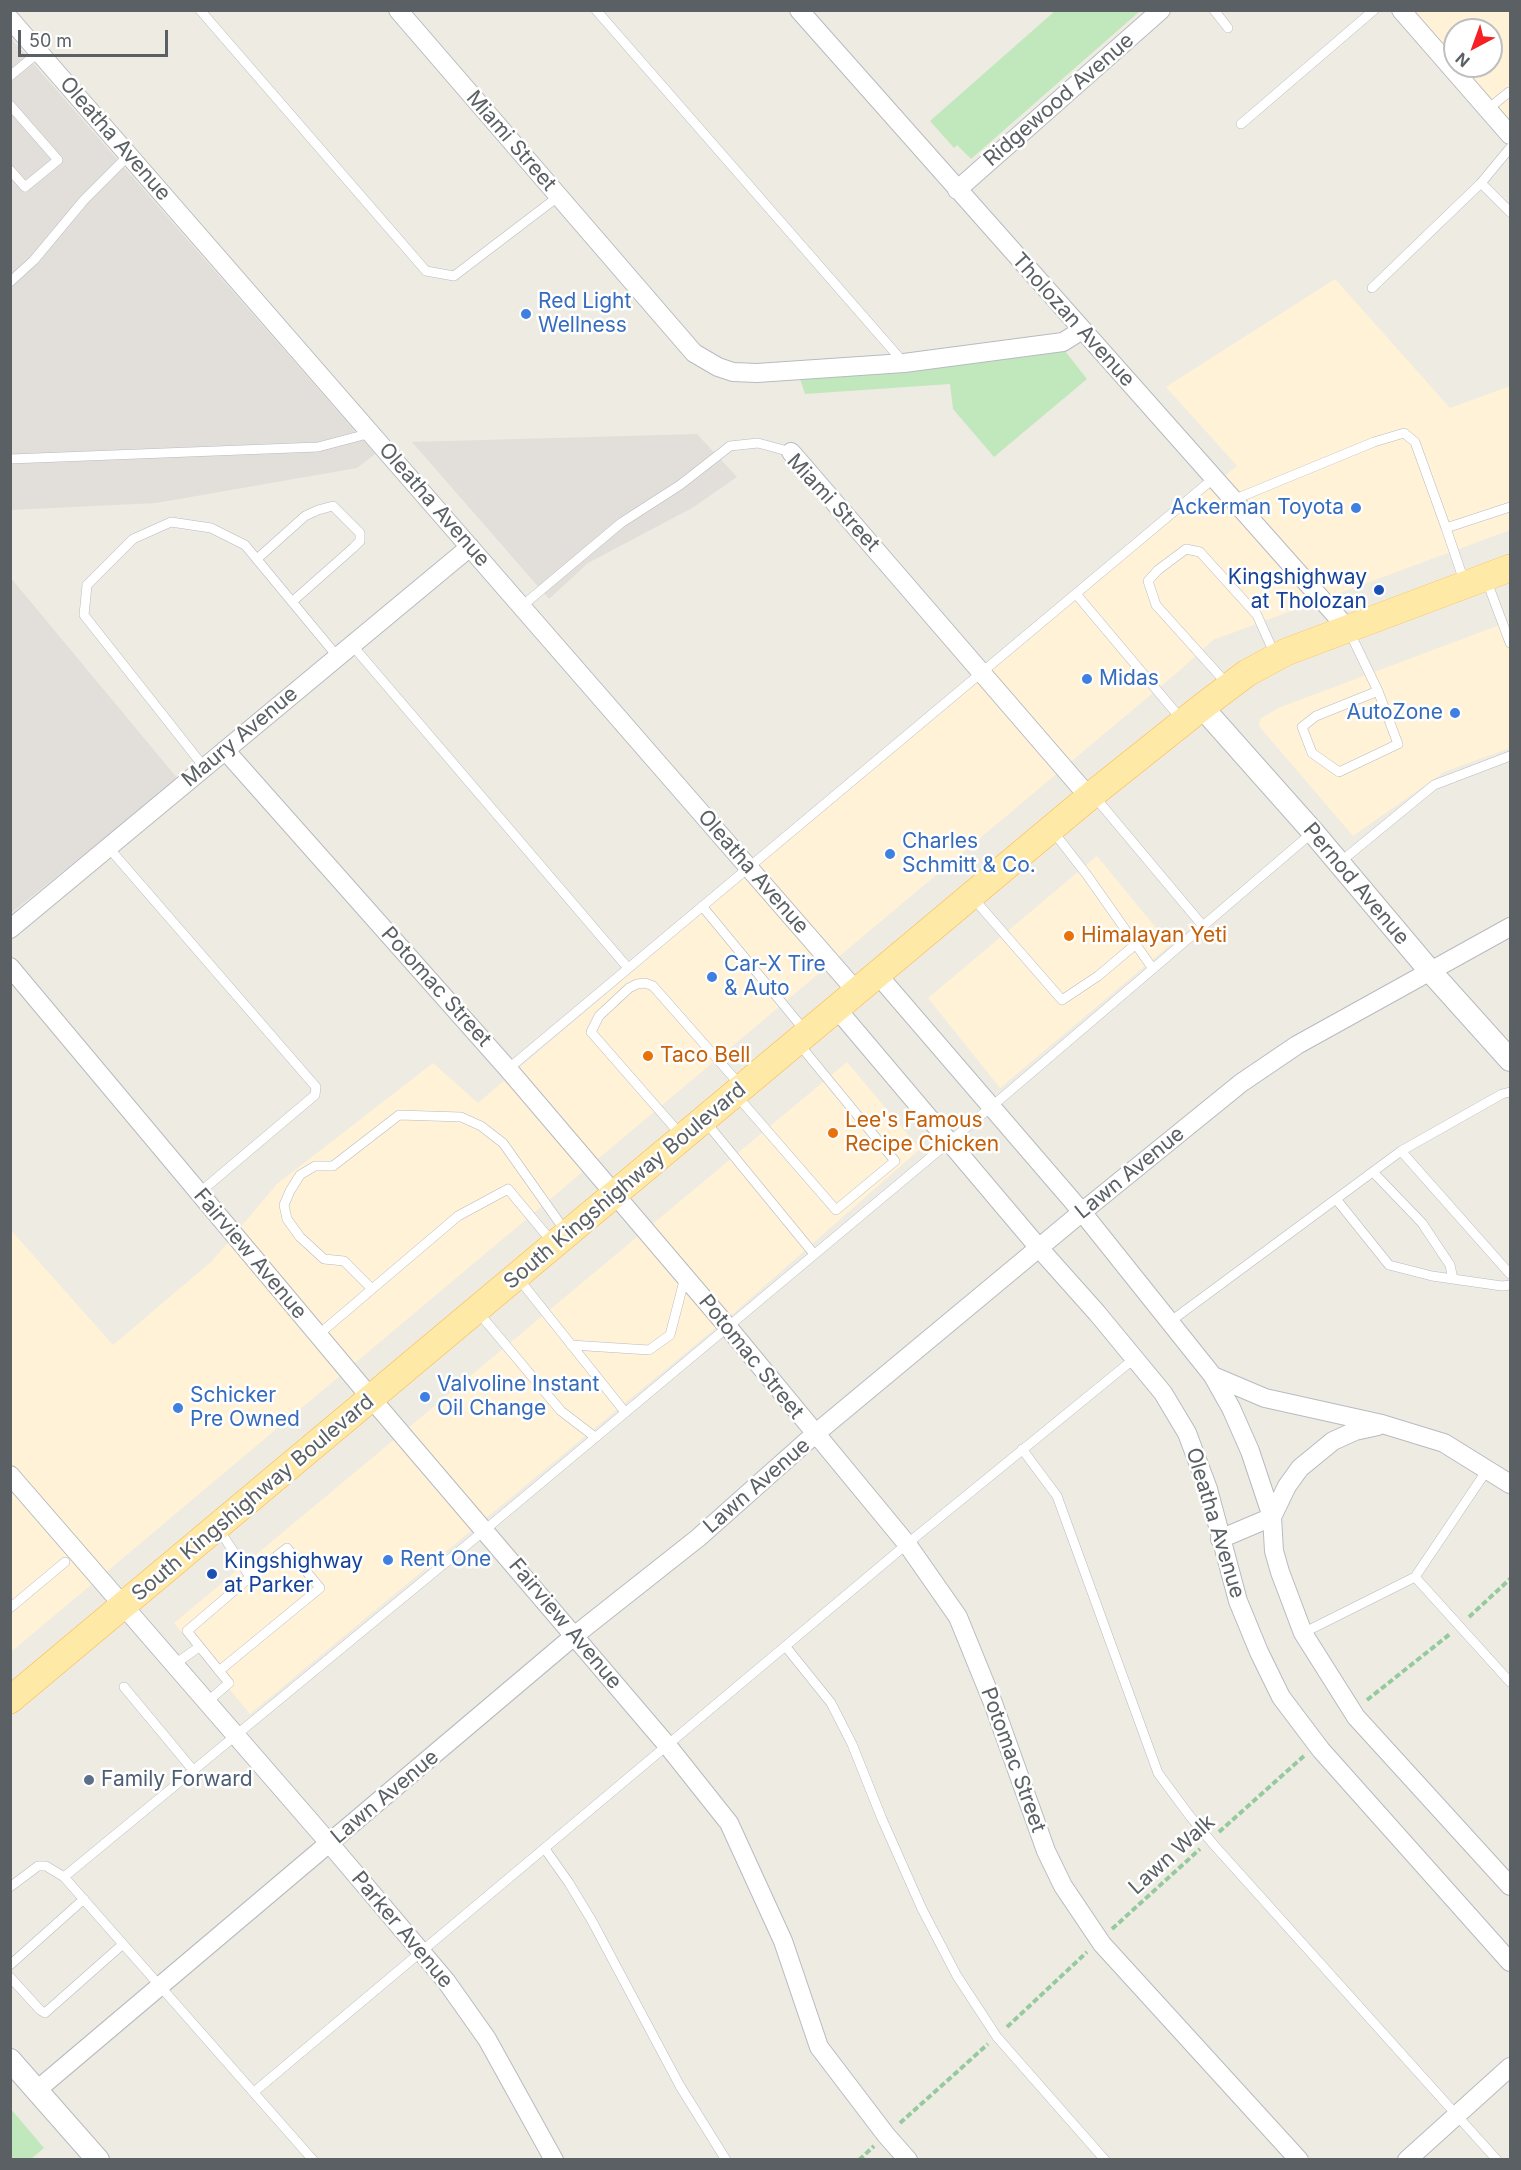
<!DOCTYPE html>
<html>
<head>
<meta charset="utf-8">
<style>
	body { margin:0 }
	#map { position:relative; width:1521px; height:2170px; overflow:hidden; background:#eeebe2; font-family:Inter,sans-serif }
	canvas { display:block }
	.frame { position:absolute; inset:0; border:12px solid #5a6064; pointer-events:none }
	.north { position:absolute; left:1443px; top:18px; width:60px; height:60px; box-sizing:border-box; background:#fff; border:2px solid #bdbfc1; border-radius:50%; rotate:221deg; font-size:16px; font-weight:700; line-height:24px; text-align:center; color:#5a6064 }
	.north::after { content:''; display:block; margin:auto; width:21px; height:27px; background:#f52124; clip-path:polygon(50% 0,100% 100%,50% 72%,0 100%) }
	.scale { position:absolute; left:18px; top:30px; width:150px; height:27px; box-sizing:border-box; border:3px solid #5a6064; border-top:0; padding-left:8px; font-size:18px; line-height:21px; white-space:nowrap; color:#5a6064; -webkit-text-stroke:4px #fff; paint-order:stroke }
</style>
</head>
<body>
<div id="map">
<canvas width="1521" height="2170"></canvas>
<div class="frame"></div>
<div class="north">N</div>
<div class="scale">50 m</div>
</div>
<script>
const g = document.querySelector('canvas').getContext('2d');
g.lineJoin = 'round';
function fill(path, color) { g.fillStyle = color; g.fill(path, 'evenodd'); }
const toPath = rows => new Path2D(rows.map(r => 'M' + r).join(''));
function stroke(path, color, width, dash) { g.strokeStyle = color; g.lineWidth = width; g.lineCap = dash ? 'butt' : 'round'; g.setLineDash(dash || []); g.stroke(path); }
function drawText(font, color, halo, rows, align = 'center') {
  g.font = font + ' Inter,sans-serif'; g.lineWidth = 5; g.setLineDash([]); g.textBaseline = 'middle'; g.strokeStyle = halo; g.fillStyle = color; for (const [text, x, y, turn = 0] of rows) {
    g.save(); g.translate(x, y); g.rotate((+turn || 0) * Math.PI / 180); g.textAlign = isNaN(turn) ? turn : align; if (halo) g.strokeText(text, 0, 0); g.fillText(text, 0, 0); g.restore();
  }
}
const commercial = toPath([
	[1414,11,1510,11,1510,121,1463,66,1491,66,1491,30,1455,30,1455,57],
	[1335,279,1450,408,1510,386,1510,530,1213,640,1179,671,11,1652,10,1229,113,1345,212,1261,277,1184,433,1063,478,1103,960,693,1237,466,1166,387],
	[1510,621,1510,748,1444,772,1353,836,1259,726,1260,719,1278,708],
	[1097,856,1170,945,1000,1088,928,998],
	[847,1062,920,1149,736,1311,250,1714,174,1623]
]);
const industrial = toPath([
	[10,37,375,454,357,468,156,503,11,510],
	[697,434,737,477,692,508,588,563,549,599,412,442],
	[10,577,178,779,11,913,10,913]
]);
const green = toPath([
	[1056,10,1140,11,971,159,957,145,954,148,930,121],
	[1065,351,1087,379,994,457,953,409,950,384,805,394,799,375],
	[11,2109,44,2148,31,2159,11,2159]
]);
const path = toPath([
	[1469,1617,1510,1579],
	[1367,1700,1450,1634],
	[1219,1832,1305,1755],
	[1112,1929,1200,1849],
	[1007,2027,1087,1952],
	[900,2123,988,2044],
	[859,2160,874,2146]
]);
const service = toPath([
	[200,10,426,271,454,276,559,196],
	[596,10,904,363],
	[1214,10,1228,28],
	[10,76,39,52],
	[10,105,58,160,25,187,10,170],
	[1488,109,1509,92,1510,94],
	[1241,124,1374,10],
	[1481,183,1510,148],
	[10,282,34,260,84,200,129,155],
	[1372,288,1481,183,1510,212],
	[10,459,318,447,371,433],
	[1233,500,1374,442,1404,433,1415,442,1446,528],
	[257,559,305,516,318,510,333,506,360,533,360,541,353,548,293,601],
	[1486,579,1510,643],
	[1464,581,1446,528,1510,507],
	[1076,594,1182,720],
	[522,606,621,523,680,485,730,446,758,443,791,452],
	[1349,631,1378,691,1398,744,1339,772,1312,753,1302,727,1316,716,1378,691],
	[352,645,628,968],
	[1228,685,1156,605,1148,581,1158,570,1186,549,1200,552,1257,615,1275,655],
	[204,767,84,615,87,585,133,539,171,522,211,528,245,545,337,656],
	[1094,796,1203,926],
	[1052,830,1087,875,1153,969],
	[108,847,316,1087,315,1095,199,1193],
	[1339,863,1434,785,1510,756],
	[973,898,1062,1000,1098,976,1136,944],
	[702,906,806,1032],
	[508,1069,1214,478],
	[737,1096,836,1210,895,1161,799,1044],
	[705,1121,814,1254],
	[681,1135,591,1032,599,1016,629,988,637,984,645,983,653,986,741,1086],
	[1401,1151,1510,1274],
	[1373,1172,1422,1223,1450,1265,1453,1279],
	[1336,1199,1389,1265,1432,1276,1502,1286,1510,1285],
	[518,1278,625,1412],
	[372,1289,344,1261,324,1259,300,1237,287,1219,284,1205,290,1191,300,1175,315,1166,333,1166,399,1115,461,1117,481,1126,503,1143,566,1232],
	[478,1312,561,1411,595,1437],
	[1171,1321,1401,1151,1502,1094,1510,1092],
	[318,1335,458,1216,508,1189,553,1243],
	[571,1345,649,1350,670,1335,685,1277],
	[1022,1449,1057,1496,1158,1773,1189,1815,1214,1845,1497,2160],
	[218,1528,250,1577,287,1548,320,1588,219,1671],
	[1415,1577,1510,1682],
	[10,1608,65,1562],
	[1303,1633,1415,1577,1487,1470],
	[786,1647,831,1703,852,1744,882,1819,922,1909,957,1976,997,2037,1105,2160],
	[175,1664,199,1647],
	[124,1687,193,1770],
	[207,1702,229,1683,187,1631,250,1577],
	[545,1849,569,1883,592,1921,680,2086,726,2160],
	[64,1877,468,1544,1004,1096,1313,832],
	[10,1887,38,1866,46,1866,64,1877,313,2160],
	[10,1965,84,1899],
	[10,1977,40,2010,45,2013,123,1944],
	[254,2092,907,1544,1135,1358]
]);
const minor = toPath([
	[398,10,694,353,718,367,733,372,757,373,904,363,1063,342,1082,330],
	[799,10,1348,629],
	[1401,10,1510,135],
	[10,19,857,992],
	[957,190,1161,10],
	[791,452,1089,797],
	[225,750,508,1069,727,1326,907,1544,958,1617,993,1703,1046,1851,1063,1886,1102,1944,1299,2160],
	[10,929,470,547],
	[10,967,371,1398,667,1745,729,1823,783,1941,819,2047,886,2135,908,2160],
	[878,975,1082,1212,1213,1376,1231,1408,1250,1451,1272,1517,1274,1551,1280,1572,1303,1633,1356,1717,1510,1886],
	[837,1009,1039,1248,1097,1313,1163,1393,1187,1433,1208,1489,1238,1601,1259,1652,1281,1697,1321,1750,1510,1962],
	[1213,1376,1265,1398,1382,1424,1444,1443,1510,1484],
	[10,1475,330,1844,446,1981,487,2039,554,2160],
	[1220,1539,1272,1517,1287,1486,1300,1468,1333,1441,1355,1431,1378,1426],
	[37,2090,574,1636,698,1538,815,1434,1082,1212,1241,1083,1297,1045,1510,927],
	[1407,2160,1510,2067]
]);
const tertiary = toPath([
	[1202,707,1313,832,1430,971,1510,1060],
	[10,2060,98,2160]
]);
const primary = toPath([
	[10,1700,1089,797,1202,707,1247,673,1286,652,1510,568]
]);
const markers = [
	[526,314,6,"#3f7fe0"],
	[1356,508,6,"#3f7fe0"],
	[1379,590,6,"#1a4fb4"],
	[1087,679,6,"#3f7fe0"],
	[1455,713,6,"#3f7fe0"],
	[890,854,6,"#3f7fe0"],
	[1069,936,6,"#e8710a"],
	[712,977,6,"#3f7fe0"],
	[648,1056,6,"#e8710a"],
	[833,1133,6,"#e8710a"],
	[425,1397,6,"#3f7fe0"],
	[178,1408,6,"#3f7fe0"],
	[388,1560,6,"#3f7fe0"],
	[212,1574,6,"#1a4fb4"],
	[89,1780,6,"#5c6f8a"]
];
const streetNames = [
	["Ridgewood Avenue",1059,100,-41],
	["Oleatha Avenue",115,139,49],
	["Miami Street",511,141,49],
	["Tholozan Avenue",1073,320,48],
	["Miami Street",833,503,47],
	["Oleatha Avenue",434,505,49],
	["Maury Avenue",240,737,-40],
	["Oleatha Avenue",753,872,49],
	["Pernod Avenue",1356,884,50],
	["Potomac Street",436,987,48],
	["Lawn Avenue",1130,1173,-39],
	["South Kingshighway Boulevard",625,1186,-40],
	["Fairview Avenue",250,1254,50],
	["Potomac Street",751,1357,51],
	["Lawn Avenue",757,1486,-41],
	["South Kingshighway Boulevard",253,1498,-40],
	["Oleatha Avenue",1215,1523,73],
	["Fairview Avenue",565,1624,50],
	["Potomac Street",1013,1760,70],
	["Lawn Avenue",385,1797,-40],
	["Lawn Walk",1172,1855,-42],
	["Parker Avenue",402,1930,50]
];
const shopNames = [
	["Red Light",538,302],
	["Wellness",538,326],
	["Ackerman Toyota",1344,508,"right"],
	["Midas",1099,679],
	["AutoZone",1443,713,"right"],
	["Charles",902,842],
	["Schmitt & Co.",902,866],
	["Car-X Tire",724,965],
	["& Auto",724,989],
	["Valvoline Instant",437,1385],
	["Oil Change",437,1409],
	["Schicker",190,1396],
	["Pre Owned",190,1420],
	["Rent One",400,1560]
];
const transitNames = [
	["Kingshighway",1367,578],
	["at Tholozan",1367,602],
	["Kingshighway",224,1562,"left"],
	["at Parker",224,1586,"left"]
];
const foodNames = [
	["Himalayan Yeti",1081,936],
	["Taco Bell",660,1056],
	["Lee's Famous",845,1121],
	["Recipe Chicken",845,1145]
];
const serviceNames = [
	["Family Forward",101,1780]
];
fill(commercial, '#fff2d6');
fill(industrial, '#e2deda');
fill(green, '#c0e8bc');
stroke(service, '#b7bbc0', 10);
stroke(minor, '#b7bbc0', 20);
stroke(tertiary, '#b7bbc0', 24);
stroke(primary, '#fbbb4e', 28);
stroke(path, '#95ca9f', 4, [6, 3]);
stroke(service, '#fff', 9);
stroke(minor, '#fff', 18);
stroke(tertiary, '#fff', 22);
stroke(primary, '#ffe9a6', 27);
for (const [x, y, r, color] of markers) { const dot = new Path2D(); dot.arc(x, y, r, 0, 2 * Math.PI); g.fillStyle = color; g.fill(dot); stroke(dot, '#fff', 2); }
drawText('21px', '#5a6064', '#fff', streetNames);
drawText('21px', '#366cbe', '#fff', shopNames, 'left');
drawText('21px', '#164399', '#fff', transitNames, 'right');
drawText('21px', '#c56008', '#fff', foodNames, 'left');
drawText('21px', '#4e5e75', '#fff', serviceNames, 'left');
</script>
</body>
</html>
